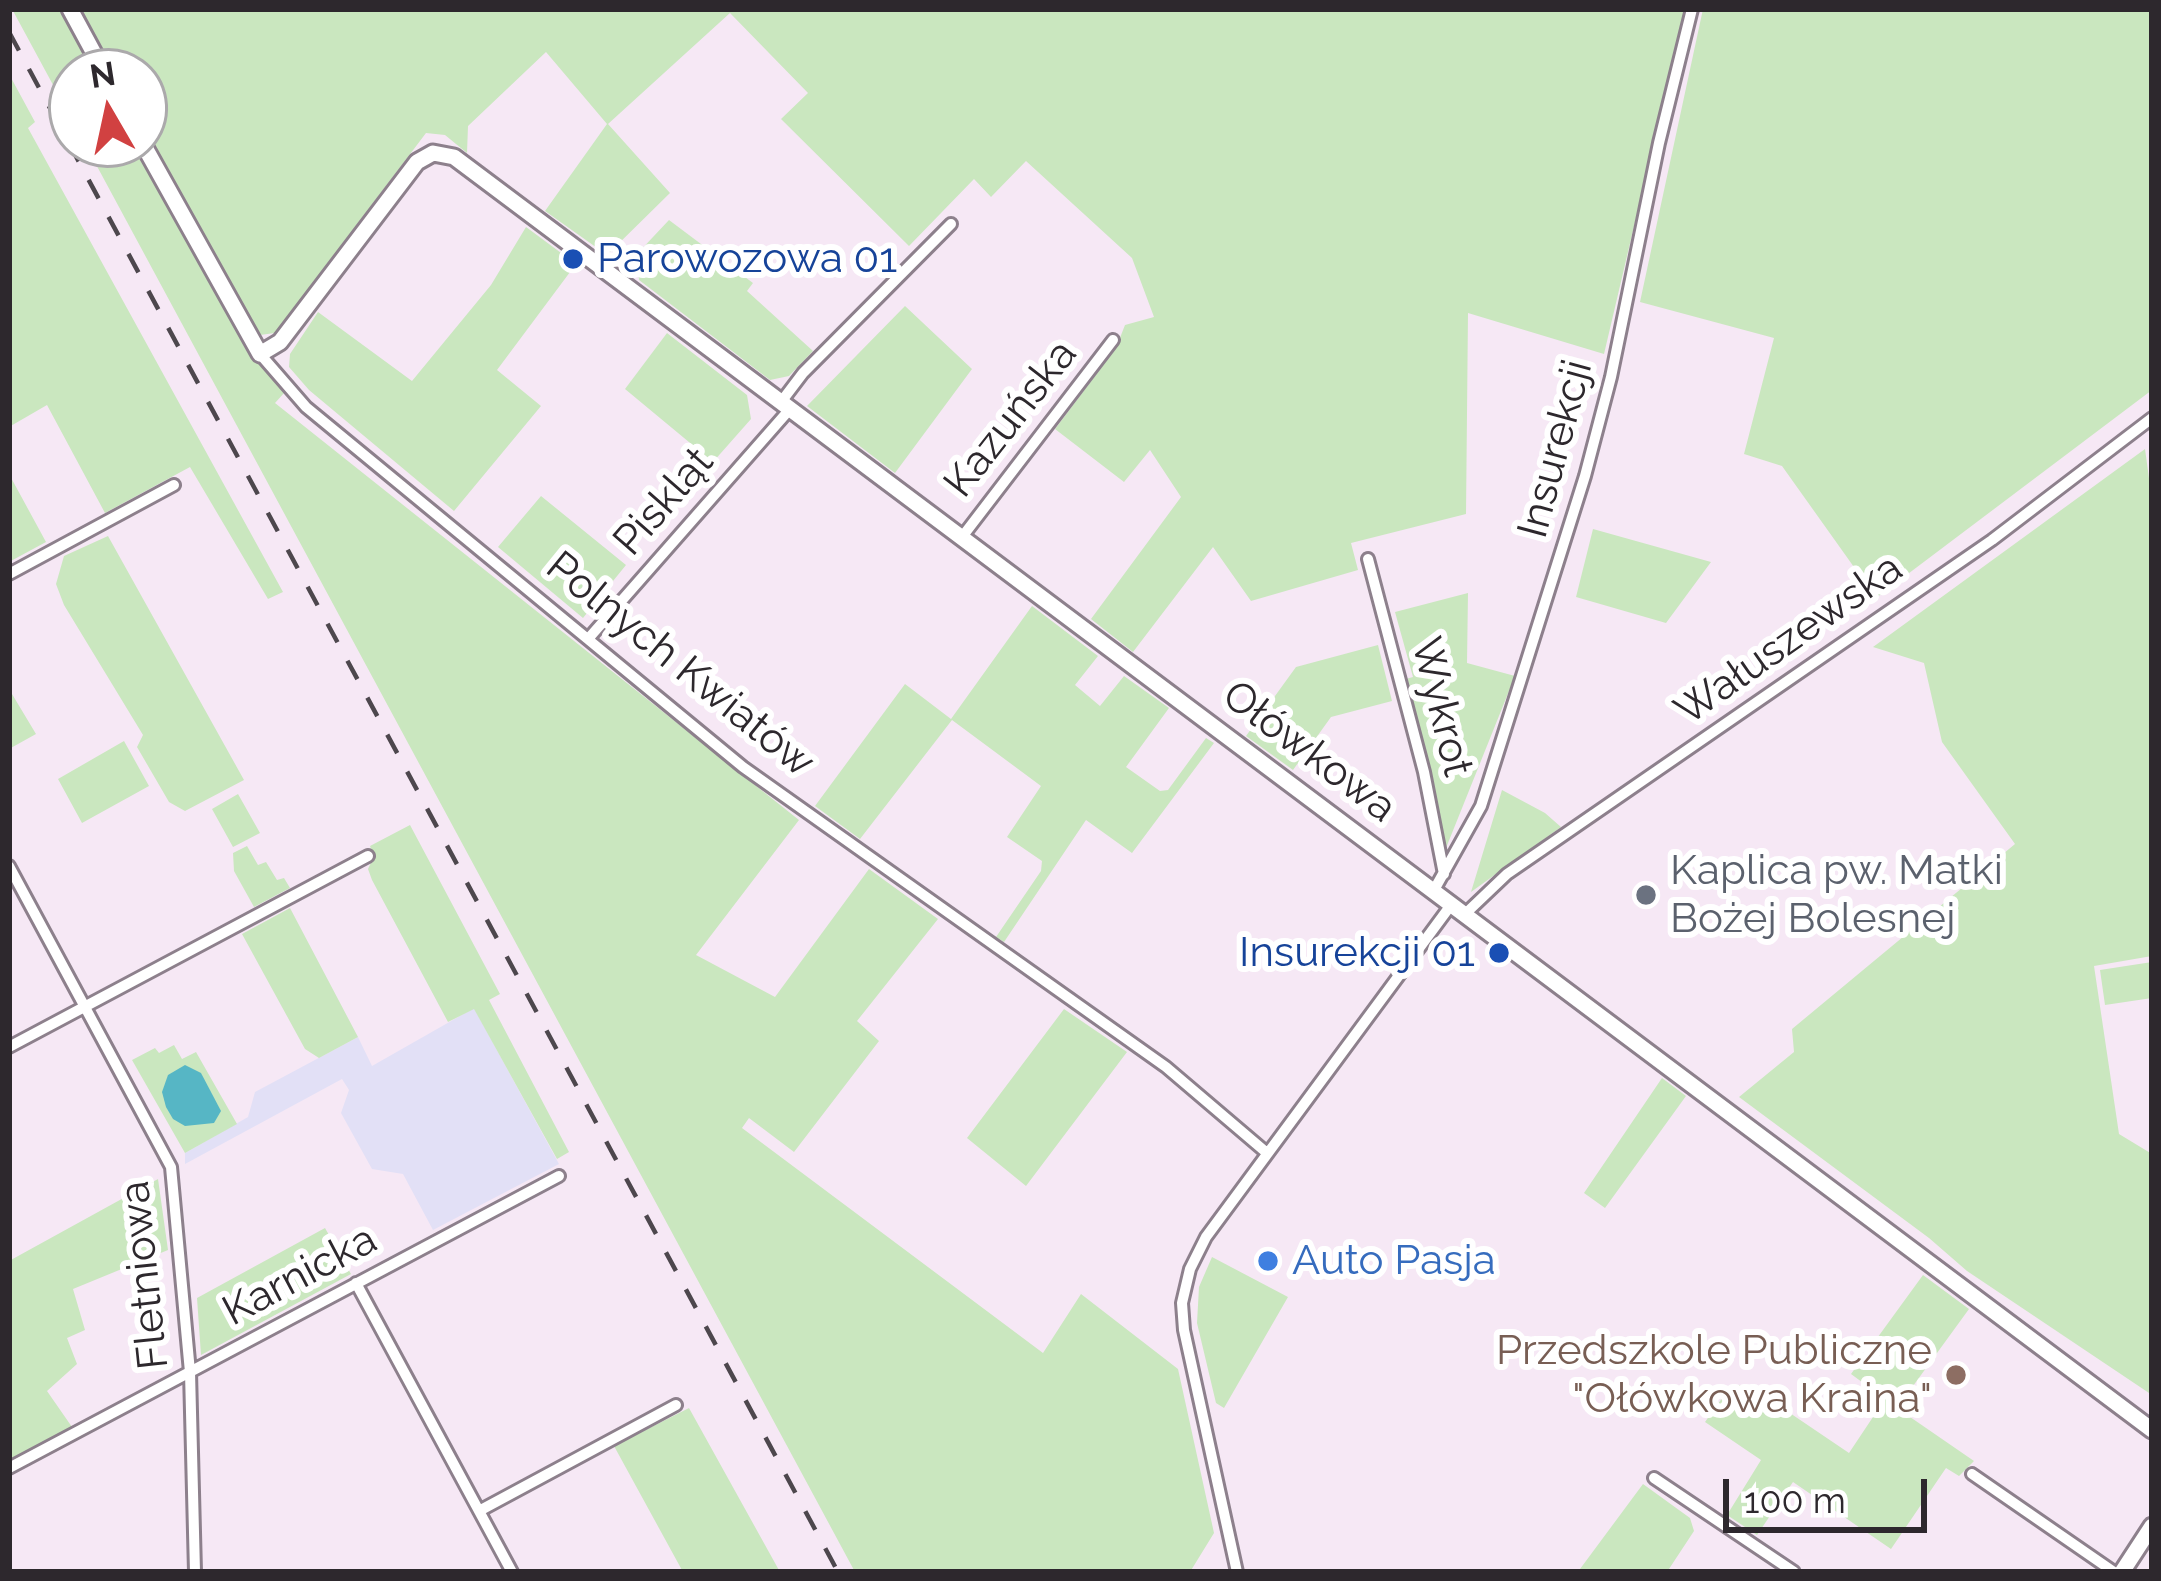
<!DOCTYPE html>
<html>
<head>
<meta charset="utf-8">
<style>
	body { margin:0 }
	#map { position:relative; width:2161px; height:1581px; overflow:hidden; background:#f6e8f5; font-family:Raleway,sans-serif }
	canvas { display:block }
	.frame { position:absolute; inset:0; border:12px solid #2d282d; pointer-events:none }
	.north { position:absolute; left:48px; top:48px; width:120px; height:120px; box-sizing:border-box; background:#fff; border:3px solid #aba9ab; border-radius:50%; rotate:351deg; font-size:33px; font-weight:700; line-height:48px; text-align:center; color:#2d282d }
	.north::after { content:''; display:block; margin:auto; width:42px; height:54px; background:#d14141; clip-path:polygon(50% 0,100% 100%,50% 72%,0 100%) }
	.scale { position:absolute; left:1723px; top:1479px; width:204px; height:54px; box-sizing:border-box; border:6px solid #2d282d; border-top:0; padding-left:15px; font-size:36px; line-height:42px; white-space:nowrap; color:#2d282d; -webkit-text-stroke:9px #fff; paint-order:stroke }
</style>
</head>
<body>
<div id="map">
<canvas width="2161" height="1581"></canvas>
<div class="frame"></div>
<div class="north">N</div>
<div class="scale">100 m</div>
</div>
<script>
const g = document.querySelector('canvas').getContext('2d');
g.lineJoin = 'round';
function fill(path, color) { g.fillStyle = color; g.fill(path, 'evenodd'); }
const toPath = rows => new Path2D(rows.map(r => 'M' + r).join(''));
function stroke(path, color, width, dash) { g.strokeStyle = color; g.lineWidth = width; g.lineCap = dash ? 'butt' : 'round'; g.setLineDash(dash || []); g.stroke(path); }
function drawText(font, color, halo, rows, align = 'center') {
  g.font = font + ' Raleway,sans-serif'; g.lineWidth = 12; g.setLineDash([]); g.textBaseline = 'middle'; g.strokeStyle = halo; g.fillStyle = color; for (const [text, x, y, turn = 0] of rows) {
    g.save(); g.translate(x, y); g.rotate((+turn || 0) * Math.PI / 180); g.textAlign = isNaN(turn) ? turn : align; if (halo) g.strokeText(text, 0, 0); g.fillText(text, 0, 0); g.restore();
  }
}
const commercial = toPath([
	[474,1008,559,1164,433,1230,403,1174,372,1169,341,1113,349,1090,342,1079,185,1164,185,1153,248,1117,255,1092,358,1037,372,1066]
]);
const green = toPath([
	[12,9,64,9,98,72,72,72,72,120],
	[79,9,1685,9,1604,354,1468,313,1466,514,1351,543,1358,570,1251,601,1213,547,1133,652,1091,619,1181,497,1150,450,1124,482,1055,429,1116,348,1125,325,1154,317,1132,258,1026,161,991,197,974,179,909,246,781,119,808,93,730,13,608,124,670,193,607,255,545,211,607,124,546,52,468,126,467,153,445,135,426,133,275,333,260,335,144,126,144,72,114,72],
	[1703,9,2152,9,2152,390,1876,598,1782,466,1744,454,1774,338,1640,302],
	[9,74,35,122,28,128,283,592,268,599,190,467,105,513,47,405,9,427],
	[85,144,136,144,246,348,285,392,275,403,799,820,696,955,775,997,869,869,938,919,857,1021,879,1041,794,1152,749,1118,742,1128,1043,1353,1081,1294,1178,1369,1214,1533,1190,1572,855,1572],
	[669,220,753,283,747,291,813,351,789,376,770,380,639,280,637,254],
	[526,227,576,264,497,370,541,406,454,511,309,390,289,367,290,354,318,312,412,381,491,285],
	[905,306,972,369,895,473,807,406],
	[667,333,747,395,751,419,713,462,625,389],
	[2145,449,2152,500,2152,956,2094,966,2119,1134,2152,1154,2152,1395,1967,1271,1929,1238,1739,1097,1794,1052,1792,1029,2015,844,1942,742,1924,663,1873,647],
	[9,474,46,542,9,562],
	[541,496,626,565,583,618,498,547],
	[1593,529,1711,562,1666,623,1576,597],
	[108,536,244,780,185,811,169,802,137,747,143,735,64,605,56,584,64,556],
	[1468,593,1467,663,1515,676,1446,848,1402,680,1413,677,1395,612],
	[1032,606,1098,656,1075,685,1100,706,1124,676,1169,708,1126,767,1160,791,1168,790,1206,738,1214,743,1132,853,1086,820,1004,942,996,937,1041,871,1042,861,1007,837,1041,786,952,720,860,839,815,806,905,684,951,719],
	[1378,645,1392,701,1331,717,1293,770,1246,736,1296,667],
	[9,689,36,734,9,749],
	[124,741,149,786,82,823,58,779],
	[1502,790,1545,813,1561,827,1471,892],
	[238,794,260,833,233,847,212,809],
	[410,825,500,994,489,1000,569,1152,557,1159,474,1009,448,1022,372,880,368,869,374,856,370,846],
	[247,846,258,865,266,862,277,880,284,878,290,888,254,907,234,871,233,853],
	[290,908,358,1037,319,1058,305,1049,242,934],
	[2152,962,2152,998,2105,1005,2100,970],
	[1064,1009,1127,1052,1026,1186,967,1138],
	[174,1045,182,1059,196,1052,237,1124,185,1153,132,1060,155,1048,159,1053],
	[1662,1078,1686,1096,1605,1208,1584,1193],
	[158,1179,168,1250,73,1289,85,1330,67,1338,77,1364,47,1391,72,1427,9,1460,9,1261],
	[325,1228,351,1274,201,1355,197,1298],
	[1212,1257,1288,1297,1224,1408,1216,1403,1197,1323,1199,1287],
	[1923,1275,1969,1309,1897,1408,1974,1461,1959,1476,1946,1468,1891,1549,1793,1482,1757,1535,1727,1515,1761,1460,1705,1422,1730,1387,1740,1385,1772,1408,1781,1407,1849,1453,1885,1399,1851,1374],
	[689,1408,780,1572,683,1572,614,1446],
	[1643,1484,1690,1518,1694,1531,1667,1572,1580,1569]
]);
const water = toPath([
	[185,1065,201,1073,221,1111,214,1123,185,1126,173,1119,166,1107,162,1092,168,1075]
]);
const street = toPath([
	[260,354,306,407,743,767,1166,1067,1267,1153],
	[781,402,803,373,951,224],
	[962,537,1113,340],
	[1368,559,1424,772,1444,874],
	[9,574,174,485],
	[588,639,790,409],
	[9,866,171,1167,190,1372,195,1572],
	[1434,890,1481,806,1585,476,1611,377,1659,143,1692,9],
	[1464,915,1507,874,1992,540,2152,418],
	[9,1047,368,856],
	[356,1283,512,1572],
	[9,1468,559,1176],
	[1972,1474,2114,1572],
	[1654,1478,1794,1572],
	[479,1511,676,1405],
	[1237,1572,1184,1330,1182,1303,1190,1269,1206,1237,1451,905]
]);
const secondary = toPath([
	[70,9,104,72],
	[143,144,260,354,280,342,417,162,433,153,454,157,2152,1430],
	[2122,1572,2152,1526]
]);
const rail = toPath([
	[9,32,838,1572]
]);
const markers = [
	[573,259,12,"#1a4fb4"],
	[1646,895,12,"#6b7280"],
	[1499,953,12,"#1a4fb4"],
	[1268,1261,12,"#3f7fe0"],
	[1956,1375,12,"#8d6e63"]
];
const transitNames = [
	["Parowozowa 01",597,259],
	["Insurekcji 01",1475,953,"right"]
];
const streetNames = [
	["Kazuńska",1011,419,-52],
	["Insurekcji",1556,449,-75],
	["Piskląt",664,502,-49],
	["Wałuszewska",1789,640,-35],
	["Polnych Kwiatów",680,665,39],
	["Wykrot",1441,707,76],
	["Ołówkowa",1309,752,37],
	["Fletniowa",145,1275,-96],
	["Karnicka",300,1276,-28]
];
const worshipNames = [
	["Kaplica pw. Matki",1670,871],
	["Bożej Bolesnej",1670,919]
];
const shopNames = [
	["Auto Pasja",1292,1261]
];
const educationNames = [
	["Przedszkole Publiczne",1932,1351],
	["\"Ołówkowa Kraina\"",1932,1399]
];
fill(commercial, '#e2e0f6');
fill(green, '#cae7bf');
fill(water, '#56b6c5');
stroke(street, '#8d808c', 16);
stroke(secondary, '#8d808c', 21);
stroke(street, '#fff', 10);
stroke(secondary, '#fff', 15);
stroke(rail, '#4d474d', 4.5, [21, 21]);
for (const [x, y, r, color] of markers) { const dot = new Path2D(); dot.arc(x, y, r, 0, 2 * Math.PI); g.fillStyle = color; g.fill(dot); stroke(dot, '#fff', 4.5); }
drawText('42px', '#164399', '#fff', transitNames, 'left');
drawText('42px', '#2d282d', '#fff', streetNames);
drawText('42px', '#5b616d', '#fff', worshipNames, 'left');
drawText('42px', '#366cbe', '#fff', shopNames, 'left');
drawText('42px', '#785e54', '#fff', educationNames, 'right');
</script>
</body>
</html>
